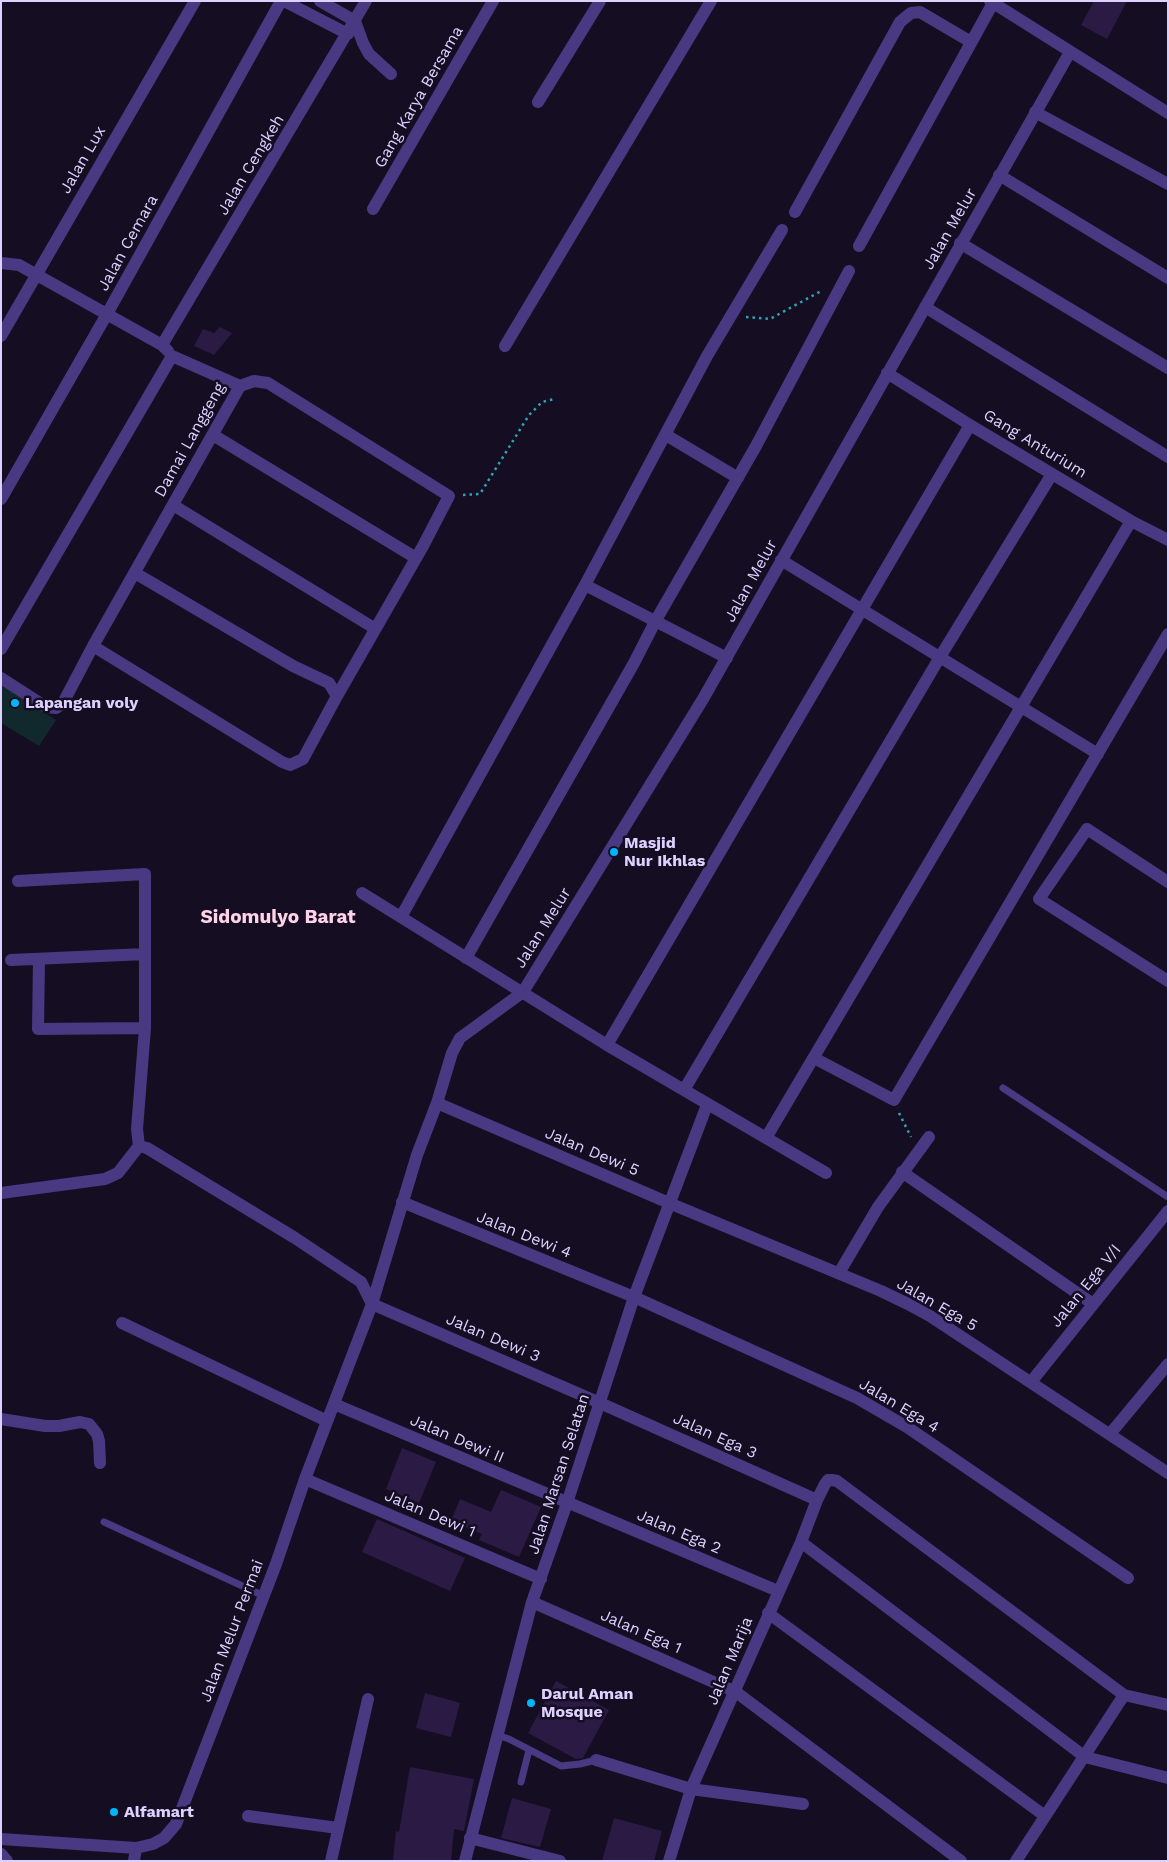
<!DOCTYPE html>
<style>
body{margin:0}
#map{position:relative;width:1169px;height:1862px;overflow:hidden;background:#150e23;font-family:"Work Sans",sans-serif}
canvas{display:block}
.frame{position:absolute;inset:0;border:2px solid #ded0ff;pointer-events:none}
</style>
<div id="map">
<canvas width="1169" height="1862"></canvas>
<div class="frame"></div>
</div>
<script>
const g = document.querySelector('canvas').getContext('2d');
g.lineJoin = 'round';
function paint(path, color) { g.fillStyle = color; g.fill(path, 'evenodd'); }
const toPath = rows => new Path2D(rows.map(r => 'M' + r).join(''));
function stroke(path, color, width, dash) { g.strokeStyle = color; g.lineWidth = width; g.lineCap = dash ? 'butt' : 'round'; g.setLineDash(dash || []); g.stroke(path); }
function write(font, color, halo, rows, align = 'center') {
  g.font = font + ' "Work Sans",sans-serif'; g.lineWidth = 5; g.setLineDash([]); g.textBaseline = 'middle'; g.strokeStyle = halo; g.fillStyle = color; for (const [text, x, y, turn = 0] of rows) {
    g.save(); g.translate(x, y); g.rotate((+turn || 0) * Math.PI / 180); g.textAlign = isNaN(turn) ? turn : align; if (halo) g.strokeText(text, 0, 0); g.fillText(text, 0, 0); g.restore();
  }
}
const green = toPath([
 [1,685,56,720,39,746,1,723]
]);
const building = toPath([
 [1094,1,1127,1,1107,39,1081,25],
 [220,327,232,333,214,355,194,346,203,329,214,333],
 [402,1448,436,1462,419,1503,386,1489],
 [501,1490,541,1507,519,1557,479,1540,482,1534,451,1521,460,1499,491,1512],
 [377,1519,465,1558,450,1591,362,1552],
 [556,1681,609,1710,583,1758,576,1759,528,1733],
 [425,1693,460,1703,451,1737,416,1728],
 [410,1767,474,1779,464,1831,454,1829,451,1861,393,1861,396,1831,399,1832],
 [512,1798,551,1809,540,1847,501,1838],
 [614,1818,662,1831,654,1861,602,1861]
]);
const path = toPath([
 [746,317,770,319,823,290],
 [463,495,480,494,529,415,542,402,554,399],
 [899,1113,911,1137]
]);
const lane = toPath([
 [1003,1088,1168,1197],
 [104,1522,264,1596],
 [497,1735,509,1739,561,1766,580,1764,596,1760],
 [521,1782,529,1750]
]);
const street = toPath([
 [284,1,348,34],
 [320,1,355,21],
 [990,1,1168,113],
 [355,21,363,43,369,54,391,74],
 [538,102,600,1],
 [1035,112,1168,184],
 [999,175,1168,278],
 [373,209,493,1],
 [795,212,900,22,911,13,920,12,971,42],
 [960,243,1168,368],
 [859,246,993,3],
 [1,263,19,265,162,345,168,351],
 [925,307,1168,457],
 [1,336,195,1],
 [162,345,366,1],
 [505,346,711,1],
 [887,373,970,425,1131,521,1168,540],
 [213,435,416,558],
 [666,435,738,478],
 [1,499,107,314,281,1],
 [173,505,374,628],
 [781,560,1098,754],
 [135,573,293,666,329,683,337,696,423,546,449,496,268,383,254,381,240,386],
 [585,585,707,356,782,230],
 [93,646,282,762,290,765,303,759,337,696],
 [1,649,172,356,240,386,93,646,63,703,56,708,46,707,1,678],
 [18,881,145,874,145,1028,137,1129,139,1146],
 [1168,882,1087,829,1039,899,1168,981],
 [362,893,607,1045,826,1173],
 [401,917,585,585,727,658],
 [466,958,634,663,656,620,756,446,849,271],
 [39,959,38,1029,145,1028],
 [11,960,145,954],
 [607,1045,970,425],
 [814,1058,894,1100,1168,634],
 [684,1090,940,657,1052,474],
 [437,1103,669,1203,881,1291,908,1304,930,1316,1168,1473],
 [766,1138,1131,521],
 [902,1172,1093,1304],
 [1,1193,105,1179,118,1173,139,1146,147,1148,295,1238,361,1282,372,1304],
 [402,1202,634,1297,857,1398,907,1427,1128,1578],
 [839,1273,878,1207,929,1137],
 [372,1304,600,1403,817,1500],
 [122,1323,327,1421],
 [1031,1382,1168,1211],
 [334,1404,778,1591],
 [1,1419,45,1426,59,1426,80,1422,89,1424,97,1434,99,1441,100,1463],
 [1110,1434,1168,1364],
 [305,1479,541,1579],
 [801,1542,1085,1757,1168,1778],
 [532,1602,736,1692,961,1861],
 [768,1613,1045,1816],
 [1124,1695,1168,1705],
 [596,1760,691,1789,803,1804],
 [248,1816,338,1828],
 [470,1838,560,1861],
 [1,1839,136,1848,153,1844,164,1838,176,1824,276,1564,305,1479,372,1304,417,1155,437,1103,452,1053,460,1038,523,992,703,699,1070,52],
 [1,1854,7,1861],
 [134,1861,136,1848],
 [331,1861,368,1699],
 [465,1861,532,1602,567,1503,634,1297,707,1105],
 [669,1861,691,1789,801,1542,817,1500,825,1484,828,1480,832,1480,837,1481,1124,1695,1016,1861]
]);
const markers = [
 [15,703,5,"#01b5fa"],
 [614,852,5,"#01b5fa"],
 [531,1703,5,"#01b5fa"],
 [114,1812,5,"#01b5fa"]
];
const streetNames = [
 ["Gang Karya Bersama",419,97,-60],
 ["Jalan Lux",83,160,-60],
 ["Jalan Cengkeh",251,165,-59],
 ["Jalan Melur",950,229,-60],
 ["Jalan Cemara",128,243,-61],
 ["Damai Langgeng",190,440,-61],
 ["Gang Anturium",1035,444,31],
 ["Jalan Melur",751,581,-61],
 ["Jalan Melur",543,928,-58],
 ["Jalan Dewi 5",592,1152,23],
 ["Jalan Dewi 4",524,1235,22],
 ["Jalan Ega V/I",1086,1286,-51],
 ["Jalan Ega 5",937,1305,30],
 ["Jalan Dewi 3",493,1338,23],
 ["Jalan Ega 4",899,1406,31],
 ["Jalan Ega 3",715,1436,24],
 ["Jalan Dewi II",457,1439,23],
 ["Jalan Marsan Selatan",559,1474,-72],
 ["Jalan Dewi 1",430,1514,23],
 ["Jalan Ega 2",679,1532,23],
 ["Jalan Melur Permai",232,1631,-69],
 ["Jalan Ega 1",641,1632,24],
 ["Jalan Marija",730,1661,-67]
];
const poiNames = [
 ["Lapangan voly",25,703],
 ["Masjid",624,843],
 ["Nur Ikhlas",624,861],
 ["Darul Aman",541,1694],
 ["Mosque",541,1712],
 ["Alfamart",124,1812]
];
const quarterNames = [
 ["Sidomulyo Barat",278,917]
];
paint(green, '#11292d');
paint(building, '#2a1a44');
stroke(path, '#2fa4b4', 2.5, [2.5, 4]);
stroke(lane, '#493982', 7);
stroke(street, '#493982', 12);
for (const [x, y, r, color] of markers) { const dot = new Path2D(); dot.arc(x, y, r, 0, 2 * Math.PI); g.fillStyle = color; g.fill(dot); stroke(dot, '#150e23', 2); }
write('16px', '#ded0ff', '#150e23', streetNames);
write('bold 16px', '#ded0ff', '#150e23', poiNames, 'left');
write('bold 19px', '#ffd2e7', '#150e23', quarterNames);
</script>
